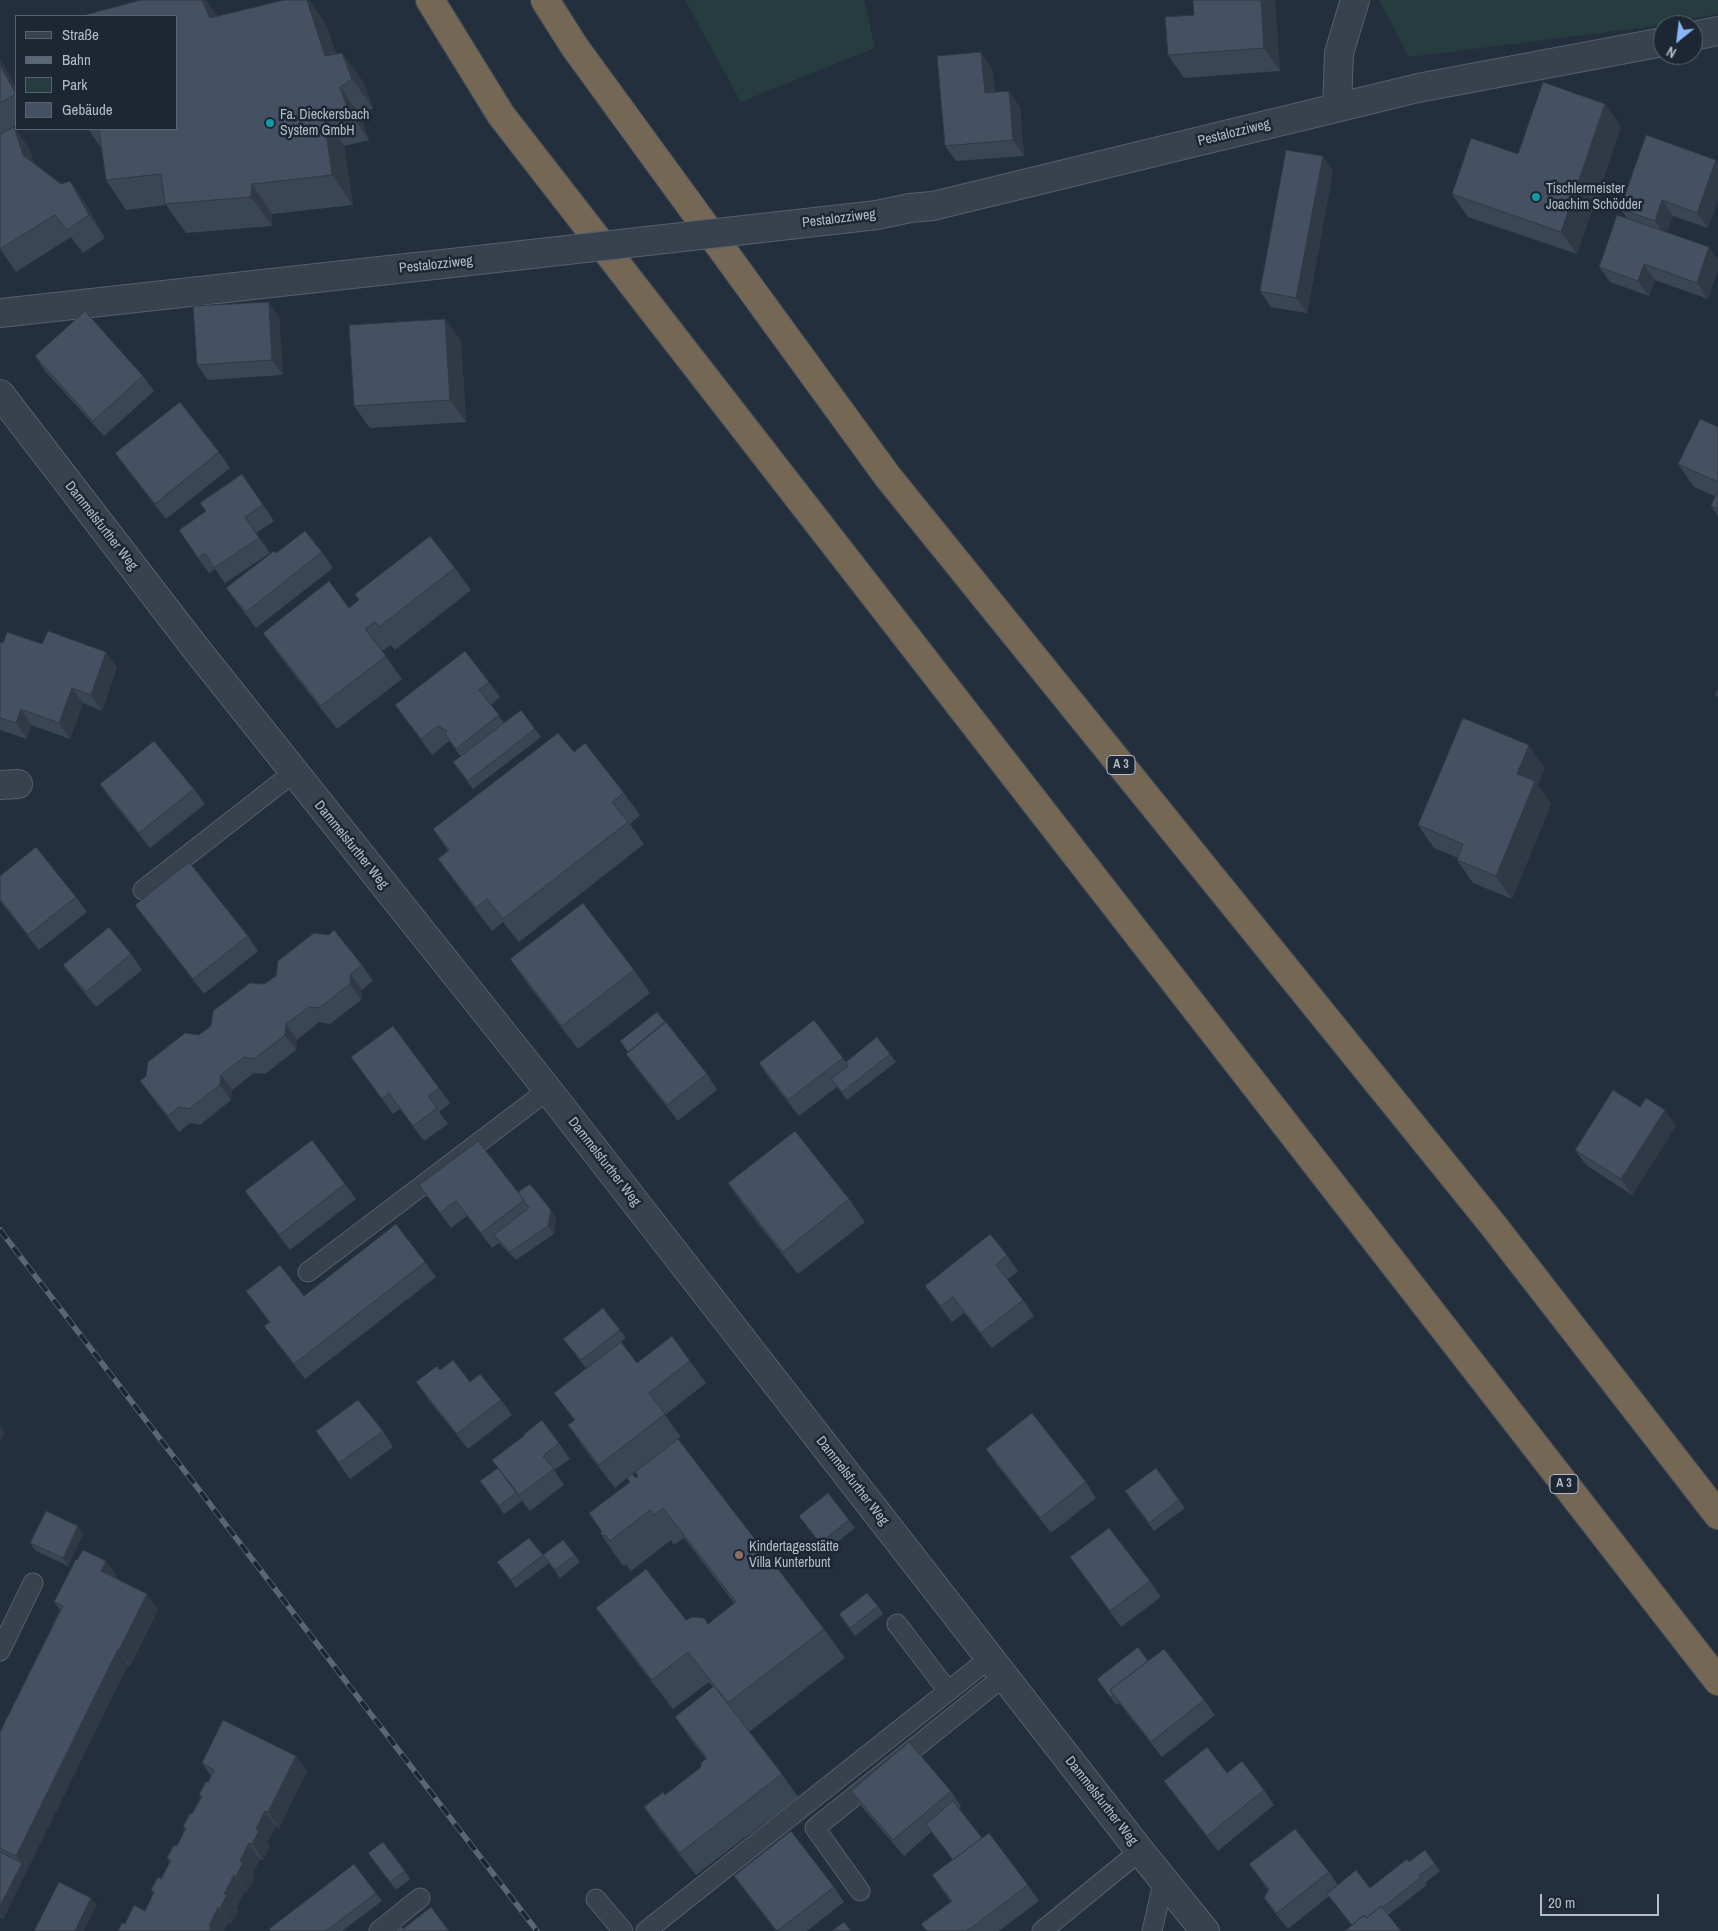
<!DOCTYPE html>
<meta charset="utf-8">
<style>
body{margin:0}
#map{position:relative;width:1718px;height:1931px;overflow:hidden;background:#242f3e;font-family:"Archivo Narrow",sans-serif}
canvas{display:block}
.legend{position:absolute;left:15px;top:15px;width:162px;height:115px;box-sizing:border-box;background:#1d2633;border:1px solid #59626f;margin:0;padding:6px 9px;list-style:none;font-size:15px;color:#b4bcc9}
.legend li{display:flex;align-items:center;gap:10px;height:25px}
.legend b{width:25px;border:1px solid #59626f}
.north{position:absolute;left:1653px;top:15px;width:50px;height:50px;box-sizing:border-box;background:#1d2633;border:1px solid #59626f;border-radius:50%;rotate:209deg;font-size:14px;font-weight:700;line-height:20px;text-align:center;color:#b4bcc9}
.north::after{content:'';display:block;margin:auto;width:18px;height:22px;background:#8ab4f8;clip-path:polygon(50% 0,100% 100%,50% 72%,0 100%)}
.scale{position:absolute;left:1540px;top:1894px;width:119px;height:22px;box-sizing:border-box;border:2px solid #b4bcc9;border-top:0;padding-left:6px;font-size:15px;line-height:18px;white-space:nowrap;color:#b4bcc9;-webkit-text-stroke:4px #1d2633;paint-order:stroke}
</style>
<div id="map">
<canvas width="1718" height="1931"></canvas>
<ul class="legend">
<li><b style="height:6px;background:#38414e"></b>Straße</li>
<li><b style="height:6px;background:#5a6575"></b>Bahn</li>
<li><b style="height:14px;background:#263c3f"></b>Park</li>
<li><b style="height:14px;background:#455162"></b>Gebäude</li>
</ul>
<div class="north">N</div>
<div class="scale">20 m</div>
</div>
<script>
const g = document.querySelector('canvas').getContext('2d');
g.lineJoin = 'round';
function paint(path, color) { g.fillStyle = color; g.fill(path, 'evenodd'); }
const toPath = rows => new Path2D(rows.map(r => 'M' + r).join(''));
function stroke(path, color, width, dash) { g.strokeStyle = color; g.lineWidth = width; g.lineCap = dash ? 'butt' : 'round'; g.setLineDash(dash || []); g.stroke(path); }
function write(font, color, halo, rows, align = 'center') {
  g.font = font + ' "Archivo Narrow",sans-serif'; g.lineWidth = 5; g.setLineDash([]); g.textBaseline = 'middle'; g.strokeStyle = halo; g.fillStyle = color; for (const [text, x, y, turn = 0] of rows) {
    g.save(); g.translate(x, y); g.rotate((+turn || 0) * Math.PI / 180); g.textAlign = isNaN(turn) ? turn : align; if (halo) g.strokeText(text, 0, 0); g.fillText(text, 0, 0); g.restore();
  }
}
const green = toPath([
 [685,0,864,0,875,48,741,102],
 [1379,0,1718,0,1718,14,1640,28,1409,57]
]);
const service = toPath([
 [143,890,293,773],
 [308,1272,548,1090],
 [897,1624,948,1691],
 [0,1651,33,1583],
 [860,1891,815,1828,1004,1676],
 [596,1899,623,1931],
 [379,1931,420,1898],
 [646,1931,990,1658],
 [1042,1931,1140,1851],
 [1152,1931,1164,1879]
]);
const minor = toPath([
 [1693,36,1718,31],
 [1337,107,1339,53,1355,0],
 [877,215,910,208,933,206,1418,88,1663,42],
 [0,313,461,262],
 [0,394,197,650,548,1090,1140,1851,1205,1931],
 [0,785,18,784]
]);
const motorway = toPath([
 [430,0,501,115,1718,1681],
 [545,0,574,46,888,477,1493,1225,1718,1515]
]);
const rail = toPath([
 [0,1230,537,1931]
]);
const minorBridge = toPath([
 [461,262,877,215]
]);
const wall = toPath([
 [1193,0,1275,0,1280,71,1184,78,1168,55,1194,15],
 [217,15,217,16,326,24,336,54,342,53,363,82,373,108,361,117,369,140,344,146,353,205,272,214,272,226,186,233,166,205,126,210,106,180,102,149,88,129,176,129],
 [0,59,16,88,16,125,1,134,14,127,30,150,34,164,61,184,70,181,86,204,105,238,83,253,71,237,16,272,0,249],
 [992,68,995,93,1020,107,1024,156,956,161,945,146],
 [1605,104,1621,127,1577,254,1468,217,1452,194],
 [1323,156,1333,171,1307,313,1271,307,1260,291],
 [1716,160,1718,163,1718,200,1708,228,1673,216,1667,232,1709,247,1718,260,1718,269,1708,299,1655,280,1649,296,1610,282,1599,267,1627,218,1620,209],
 [279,317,283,375,208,380,197,365],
 [445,319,461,341,466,422,370,428,354,406],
 [35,356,143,376,154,391,104,436,45,371],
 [1718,427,1718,516,1711,506,1715,496,1694,487,1678,464],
 [219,452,230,468,166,519,126,468,115,453],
 [242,474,274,521,256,533,270,553,225,583,215,569,209,573,198,558,206,511],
 [322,552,333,568,256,628,237,603,226,588,276,553],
 [455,568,471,590,395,650,391,645,382,651,402,679,337,729,279,655,263,633,349,608,359,600,355,594],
 [0,642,3,643,42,644,106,652,117,668,102,711,83,703,70,739,31,725,27,739,0,730],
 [489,682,500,697,491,705,504,723,535,729,541,737,473,789,453,762,461,757,450,742,449,741,432,755,395,705],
 [574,752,624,793,640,815,630,824,644,844,519,942,503,922,492,931,454,881,438,859,448,851,433,829],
 [1545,768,1538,785,1551,804,1512,899,1473,883,1457,860,1458,858,1434,848,1418,825],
 [100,784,194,789,205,804,150,848,111,800],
 [0,876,76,897,87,912,39,950,0,901],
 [135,905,248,936,258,951,204,994,146,920],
 [131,954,142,970,96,1007,74,980,63,965],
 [510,959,634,970,650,993,578,1049,526,982],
 [362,965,373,981,362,990,361,1000,330,1024,319,1022,297,1040,296,1050,265,1074,254,1073,232,1090,231,1100,200,1125,190,1123,179,1132,151,1096,140,1081,264,984],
 [814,1020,846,1062,890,1054,896,1062,847,1100,837,1087,799,1116,769,1078,759,1063],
 [626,1054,707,1074,717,1090,678,1121,637,1069],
 [351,1057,439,1088,450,1103,439,1112,448,1124,424,1141,400,1109,393,1114],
 [1676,1126,1632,1195,1586,1165,1575,1150],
 [728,1183,849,1199,865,1222,798,1274,744,1206],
 [345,1184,356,1199,290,1250,245,1191],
 [419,1185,518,1192,556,1218,554,1234,516,1260,499,1243,492,1248,467,1216,451,1228],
 [1007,1255,1018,1271,1007,1280,1023,1300,1034,1316,992,1348,964,1313,952,1322,936,1301,925,1286],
 [425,1262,436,1277,305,1379,264,1326,269,1322,246,1291,304,1296],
 [603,1308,626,1338,586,1368,563,1339],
 [690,1361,706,1383,665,1415,681,1437,635,1472,824,1629,845,1658,749,1732,782,1774,798,1797,696,1875,660,1830,644,1807,665,1795,700,1768,706,1759,691,1740,675,1717,713,1687,709,1682,673,1709,617,1637,596,1608,708,1624,734,1603,684,1538,674,1545,671,1540,631,1571,626,1564,624,1566,621,1563,600,1533,602,1532,589,1513,630,1482,627,1478,615,1488,584,1448,568,1425,574,1420,554,1393,637,1363],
 [635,1472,638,1476,636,1478,633,1474],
 [440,1370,470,1382,501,1400,512,1415,468,1449,427,1398,416,1382],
 [316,1431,383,1431,393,1447,350,1479],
 [559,1443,570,1459,554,1470,564,1485,530,1511,516,1493,522,1501,504,1514,480,1481],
 [986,1449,1086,1482,1096,1498,1051,1533,997,1465],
 [1156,1468,1185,1508,1154,1531,1130,1499],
 [799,1516,849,1520,855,1528,826,1551],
 [83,1534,68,1566,36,1551,30,1543],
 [543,1555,575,1555,580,1562,560,1578],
 [543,1555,549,1563,516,1588,497,1562],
 [1070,1557,1150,1581,1161,1597,1121,1627],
 [106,1561,117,1576,116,1578,147,1594,158,1610,130,1666,128,1665,3,1919,0,1917,0,1732,60,1610,54,1602],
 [878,1606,883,1614,855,1636,839,1614],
 [1148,1661,1204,1700,1215,1715,1162,1757,1119,1703,1116,1705,1097,1679],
 [296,1756,307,1771,279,1828,276,1826,267,1843,270,1846,263,1860,260,1859,252,1875,254,1879,247,1892,245,1890,236,1908,238,1911,231,1924,229,1922,125,1924,145,1911,154,1894,151,1890,161,1879,170,1862,167,1858,177,1846,185,1830,183,1827,192,1814,201,1798,199,1795,208,1783,211,1776,202,1763],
 [1227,1773,1264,1790,1274,1805,1218,1851,1175,1796,1164,1781],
 [851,1791,951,1791,961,1806,959,1809,982,1838,1028,1885,1039,1901,999,1931,926,1931,951,1902,932,1875,953,1860,931,1832,904,1856,862,1807],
 [1425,1850,1440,1871,1425,1883,1427,1885,1388,1915,1352,1925,1329,1896,1288,1929,1275,1913,1264,1898,1268,1890,1249,1864,1329,1872,1338,1885,1370,1888,1409,1862],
 [374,1861,405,1871,410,1879,396,1890],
 [734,1876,834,1887,844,1902,807,1931,776,1931,745,1891],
 [376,1893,382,1901,342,1931,271,1931]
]);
const shadedWall = toPath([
 [202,0,206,0,217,15,230,48,210,18],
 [307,0,309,0,326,24,345,83,325,56],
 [1261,0,1275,0,1280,71,1264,48],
 [981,52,992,68,996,109,985,93],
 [342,53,363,82,373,108,352,79],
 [0,59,16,88,16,94,0,65],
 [340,87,361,117,369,140,348,110],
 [1009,91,1020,107,1024,156,1013,140],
 [1605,104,1621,127,1577,254,1561,232],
 [324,117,344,146,353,205,332,175],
 [14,127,30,150,39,178,23,155],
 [1323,156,1333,171,1307,313,1296,298],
 [1716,160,1718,163,1718,200,1708,228,1697,213],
 [70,181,86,204,105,238,89,215],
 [252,184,272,214,272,226,251,197],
 [1662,200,1673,216,1666,237,1655,221],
 [1709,247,1718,260,1718,269,1708,299,1697,283],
 [1644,264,1655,280,1649,296,1638,281],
 [269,302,279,317,283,375,272,360],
 [445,319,461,341,466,422,450,400],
 [106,652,117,668,102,711,91,695],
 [72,688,83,703,70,739,59,723],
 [21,709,31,725,27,739,16,723],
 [1529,745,1545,768,1538,785,1551,804,1512,899,1496,876,1517,774],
 [351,974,362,990,361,1000,350,984],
 [286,1024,297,1040,296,1050,285,1035],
 [221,1075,232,1090,231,1100,220,1085],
 [1665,1110,1676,1126,1632,1195,1621,1179],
 [551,1210,556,1218,554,1234,548,1226],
 [0,1425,5,1433,0,1442],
 [78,1526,83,1534,68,1566,63,1558],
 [106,1561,117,1576,111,1586,101,1571],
 [147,1594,158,1610,130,1666,119,1650],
 [118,1649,128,1665,3,1919,0,1914,0,1906,22,1863,16,1856],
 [296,1756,307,1771,279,1828,268,1812],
 [265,1811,276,1826,267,1843,270,1846,263,1860,252,1844,256,1829],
 [249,1843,260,1859,252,1875,254,1879,247,1892,236,1876,240,1861],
 [234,1875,245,1890,236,1908,238,1911,231,1924,220,1908,224,1894],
 [91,1898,97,1905,84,1931,75,1931],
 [218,1907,229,1922,224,1931,209,1931,209,1926]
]);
const building = toPath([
 [141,0,202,0,210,18,284,0,307,0,325,56,342,53,352,79,340,87,348,110,324,117,332,175,252,184,251,197,165,204,161,174,106,180,99,129,176,129,176,16,81,16,141,0],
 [1193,0,1261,0,1264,48,1168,55,1165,17,1194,15,1193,0],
 [981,52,985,93,1009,91,1013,140,945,146,937,56,981,52],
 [0,65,16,94,0,103,0,65],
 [1543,82,1605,104,1561,232,1452,194,1471,138,1518,154,1543,82],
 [14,127,23,155,61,184,70,181,89,215,67,230,55,215,0,249,0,134,14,127],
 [1646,135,1716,160,1697,213,1662,200,1655,221,1620,209,1646,135],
 [1286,150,1323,156,1296,298,1260,291,1286,150],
 [1617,215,1709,247,1697,283,1644,264,1638,281,1599,267,1617,215],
 [269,302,272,360,197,365,193,306,269,302],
 [85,311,143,376,93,421,35,356,85,311],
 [445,319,450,400,354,406,349,325,445,319],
 [180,402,219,452,155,504,115,453,180,402],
 [1700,419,1718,427,1718,482,1678,464,1700,419],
 [242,474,263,505,245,517,259,538,214,568,205,553,198,558,179,530,206,511,200,503,242,474],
 [1718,490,1718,509,1711,506,1718,490],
 [305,531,322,552,246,612,226,588,274,551,276,553,305,531],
 [430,536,455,568,379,627,375,622,365,629,386,656,321,706,263,633,329,581,349,608,359,600,355,594,430,536],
 [48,631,106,652,91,695,72,688,59,723,21,709,16,723,0,718,0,642,3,643,7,632,42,644,48,631],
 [465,651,489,682,479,690,499,715,456,749,445,734,447,731,438,726,421,739,395,705,465,651],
 [1718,689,1718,697,1715,695,1718,689],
 [521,710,535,729,468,781,453,762,521,710],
 [1463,718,1529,745,1517,774,1535,781,1496,876,1457,860,1463,844,1418,825,1463,718],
 [558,733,574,752,585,743,624,793,612,802,628,822,503,919,487,899,476,908,438,859,449,850,433,829,558,733],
 [154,741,194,789,139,833,100,784,154,741],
 [36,847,76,897,28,935,0,899,0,876,36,847],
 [189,862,248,936,193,979,135,905,189,862],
 [583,903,634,970,562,1026,510,959,583,903],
 [109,927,131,954,86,992,63,965,109,927],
 [334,930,362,965,351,974,350,984,319,1008,309,1007,286,1024,285,1035,254,1059,244,1057,221,1075,220,1085,189,1109,179,1107,168,1116,140,1081,146,1076,148,1062,185,1033,199,1035,211,1026,213,1011,250,983,264,984,276,976,278,961,314,933,329,935,334,930],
 [657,1012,665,1022,628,1052,620,1041,657,1012],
 [814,1020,843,1058,788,1100,759,1063,814,1020],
 [666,1022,707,1074,667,1105,626,1054,666,1022],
 [393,1026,439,1088,428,1096,437,1108,413,1126,389,1093,382,1099,351,1057,393,1026],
 [877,1037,890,1054,842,1092,831,1079,848,1066,846,1062,877,1037],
 [1613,1090,1640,1107,1646,1098,1665,1110,1621,1179,1575,1150,1613,1090],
 [795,1131,849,1199,783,1252,728,1183,795,1131],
 [312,1140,345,1184,279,1235,245,1191,312,1140],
 [478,1141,524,1200,481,1233,456,1201,440,1213,419,1185,478,1141],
 [530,1184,551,1210,548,1226,510,1252,494,1235,529,1208,518,1192,530,1184],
 [396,1224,425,1262,294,1364,264,1326,270,1322,246,1291,280,1265,304,1296,396,1224],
 [990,1234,1007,1255,996,1265,1023,1300,981,1333,953,1297,941,1306,925,1286,990,1234],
 [603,1308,620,1330,581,1360,563,1339,603,1308],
 [672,1336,690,1361,649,1393,665,1414,599,1465,568,1425,575,1420,554,1393,621,1342,637,1363,672,1336],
 [453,1360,470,1382,480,1374,501,1400,457,1434,416,1382,437,1366,440,1370,453,1360],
 [358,1400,383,1431,339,1463,316,1431,358,1400],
 [1032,1413,1086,1482,1040,1518,986,1449,1032,1413],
 [542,1420,559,1443,543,1456,554,1469,519,1495,492,1460,525,1435,524,1434,542,1420],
 [678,1439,824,1629,728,1703,688,1652,652,1680,596,1608,646,1569,686,1620,692,1617,704,1618,708,1624,736,1602,663,1508,654,1515,650,1510,610,1541,605,1535,603,1536,600,1533,602,1532,589,1513,630,1482,627,1478,632,1474,636,1478,638,1476,635,1472,678,1439],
 [498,1468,516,1493,499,1506,480,1481,498,1468],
 [1156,1468,1179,1500,1149,1523,1125,1491,1156,1468],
 [828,1493,849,1520,820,1543,799,1516,828,1493],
 [46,1511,78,1526,63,1558,30,1543,46,1511],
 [1109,1528,1150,1581,1110,1611,1070,1557,1109,1528],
 [529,1538,543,1555,511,1580,497,1562,529,1538],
 [563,1540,575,1555,555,1570,543,1555,563,1540],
 [83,1550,106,1561,101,1571,147,1594,119,1650,118,1649,16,1856,0,1848,0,1732,63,1606,54,1602,76,1559,77,1560,83,1550],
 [867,1593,878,1606,850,1628,839,1614,867,1593],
 [1138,1647,1148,1661,1110,1690,1114,1695,1110,1697,1097,1679,1138,1647],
 [1164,1649,1204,1700,1151,1742,1110,1690,1164,1649],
 [714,1686,782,1774,680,1853,644,1807,663,1792,665,1795,700,1768,702,1762,707,1758,675,1717,714,1686],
 [223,1720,296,1756,268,1812,265,1811,256,1829,259,1831,252,1844,249,1843,240,1861,243,1863,236,1876,234,1875,224,1894,227,1895,220,1908,218,1907,209,1926,211,1927,209,1931,118,1931,122,1923,125,1924,134,1905,145,1911,154,1892,151,1890,158,1877,161,1879,171,1860,167,1858,174,1845,177,1846,186,1828,183,1827,190,1813,192,1814,202,1796,199,1795,206,1781,208,1783,214,1770,202,1763,223,1720],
 [909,1742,951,1791,893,1840,851,1791,909,1742],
 [1207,1747,1227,1773,1242,1761,1264,1790,1207,1836,1164,1781,1207,1747],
 [953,1801,982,1838,953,1860,926,1824,953,1801],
 [1295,1829,1329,1872,1277,1913,1264,1898,1269,1889,1249,1864,1295,1829],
 [791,1831,834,1887,777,1931,734,1876,791,1831],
 [989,1833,1028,1885,967,1931,927,1931,921,1924,952,1901,932,1875,989,1833],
 [383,1842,405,1871,390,1882,368,1853,383,1842],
 [1425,1850,1435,1864,1419,1875,1421,1877,1382,1908,1381,1906,1366,1918,1364,1915,1352,1925,1327,1894,1356,1870,1370,1888,1407,1859,1409,1862,1425,1850],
 [0,1852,22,1863,0,1906,0,1852],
 [354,1864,376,1893,326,1931,271,1931,269,1929,354,1864],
 [59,1882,91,1898,75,1931,34,1931,59,1882],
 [1381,1906,1401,1931,1345,1931,1364,1915,1366,1918,1381,1906],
 [431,1907,449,1931,395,1931,401,1926,403,1929,431,1907],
 [844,1922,851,1931,832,1931,844,1922]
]);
const markers = [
 [270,123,5,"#0f9aa8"],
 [1536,197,5,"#0f9aa8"],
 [739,1555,5,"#8d6e63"]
];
const shields = [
 [1121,765,28],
 [1564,1484,28]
];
const shieldNames = [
 ["A 3",1121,765],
 ["A 3",1564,1484]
];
const poiNames = [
 ["Fa. Dieckersbach",280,115],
 ["System GmbH",280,131],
 ["Tischlermeister",1546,189],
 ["Joachim Schödder",1546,205],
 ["Kindertagesstätte",749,1547],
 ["Villa Kunterbunt",749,1563]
];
const streetNames = [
 ["Pestalozziweg",1234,133,-14],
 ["Pestalozziweg",839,219,-7],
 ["Pestalozziweg",436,265,-6],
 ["Dammelsfurther Weg",101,526,52],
 ["Dammelsfurther Weg",351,845,51],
 ["Dammelsfurther Weg",604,1162,52],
 ["Dammelsfurther Weg",852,1481,52],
 ["Dammelsfurther Weg",1101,1801,52]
];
paint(green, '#263c3f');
stroke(service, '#565f6c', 21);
stroke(minor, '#565f6c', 30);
stroke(motorway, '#434c59', 30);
stroke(service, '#38414e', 19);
stroke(minor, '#38414e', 28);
stroke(motorway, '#746855', 28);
stroke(rail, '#5a6575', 5.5);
stroke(rail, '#1d2633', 4, [11]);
stroke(minorBridge, '#565f6c', 30, []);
stroke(minorBridge, '#38414e', 28);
paint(wall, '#3b4654');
paint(shadedWall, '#303945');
paint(building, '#455162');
stroke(building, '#303945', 1);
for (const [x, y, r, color] of markers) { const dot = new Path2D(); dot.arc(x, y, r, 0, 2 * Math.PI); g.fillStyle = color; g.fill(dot); stroke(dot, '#1d2633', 2); }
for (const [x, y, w] of shields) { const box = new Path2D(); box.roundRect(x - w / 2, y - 9.5, w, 19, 4); g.fillStyle = '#1d2633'; g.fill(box); stroke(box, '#b4bcc9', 1); }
write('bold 12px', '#b4bcc9', null, shieldNames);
write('14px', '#b4bcc9', '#1d2633', poiNames, 'left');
write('14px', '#b4bcc9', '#1d2633', streetNames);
</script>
